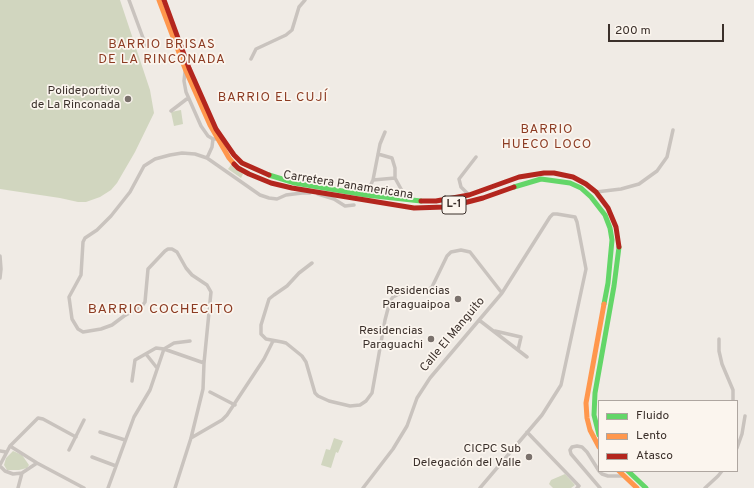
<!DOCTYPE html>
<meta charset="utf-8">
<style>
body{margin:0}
#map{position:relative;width:754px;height:488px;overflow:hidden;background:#f0ebe5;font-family:Overpass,sans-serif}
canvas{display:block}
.legend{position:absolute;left:598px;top:400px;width:140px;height:72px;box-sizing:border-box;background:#fbf5ee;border:1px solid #aea6a0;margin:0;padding:5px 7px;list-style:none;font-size:12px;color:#3b302b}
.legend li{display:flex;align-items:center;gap:8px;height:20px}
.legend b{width:20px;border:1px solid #aea6a0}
.scale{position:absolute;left:608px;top:24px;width:116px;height:18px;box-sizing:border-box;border:2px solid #3b302b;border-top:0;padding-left:5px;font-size:12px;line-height:14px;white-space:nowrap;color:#3b302b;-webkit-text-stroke:3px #fbf5ee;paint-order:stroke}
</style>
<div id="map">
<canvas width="754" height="488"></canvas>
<ul class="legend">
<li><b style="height:5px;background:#63d668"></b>Fluido</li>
<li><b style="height:5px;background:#ff974d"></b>Lento</li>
<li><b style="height:5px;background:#b3261e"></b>Atasco</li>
</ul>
<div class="scale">200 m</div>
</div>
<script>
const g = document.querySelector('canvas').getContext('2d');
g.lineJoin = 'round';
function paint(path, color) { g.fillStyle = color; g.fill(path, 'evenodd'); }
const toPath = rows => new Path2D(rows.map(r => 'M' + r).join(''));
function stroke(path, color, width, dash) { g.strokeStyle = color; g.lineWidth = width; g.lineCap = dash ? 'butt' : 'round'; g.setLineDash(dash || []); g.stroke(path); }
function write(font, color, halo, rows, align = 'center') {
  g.font = font + ' Overpass,sans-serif'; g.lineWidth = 3.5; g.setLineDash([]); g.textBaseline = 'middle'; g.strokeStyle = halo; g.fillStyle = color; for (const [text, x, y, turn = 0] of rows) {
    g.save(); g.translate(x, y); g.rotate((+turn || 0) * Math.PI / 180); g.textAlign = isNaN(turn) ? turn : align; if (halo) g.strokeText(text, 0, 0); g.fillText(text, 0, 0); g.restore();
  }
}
const green = toPath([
 [0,0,120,0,150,90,154,113,135,152,117,183,111,190,100,197,86,202,78,202,60,198,0,189],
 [181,110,183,124,174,126,171,112],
 [231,165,243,174,241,178,228,169],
 [334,438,343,441,338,453,336,452,331,468,321,465,326,449,330,450],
 [13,451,22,455,29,465,27,468,19,470,7,470,4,465,6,458],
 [565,474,575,485,571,488,553,488,549,484,551,480]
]);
const street = toPath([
 [129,0,146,46],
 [251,59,256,49,286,35,292,30,299,7,305,0],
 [185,72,184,81,186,92,201,126,208,136,213,139,217,139],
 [171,111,188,98],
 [378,154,392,158,395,168,395,178],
 [207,158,212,147,213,139],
 [373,180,395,178,407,200],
 [596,192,621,189,639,184,657,171,667,157,673,130],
 [318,194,334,199,345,206,354,205],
 [366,195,373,180,380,144,385,132],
 [469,195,461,187,459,179,476,157],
 [0,256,1,269,0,278],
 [312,263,299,273,287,286,274,295,269,299,261,325,261,334,266,339,282,342,286,343,302,356,306,362,315,393,318,396,329,401,350,406,360,405,366,401,372,393,385,320,390,301,393,297,401,293,423,293,428,290,432,287,447,256,451,252,461,250,470,252,502,293],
 [479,320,527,357],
 [495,331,521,337,518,350],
 [719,339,719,351,722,364,733,390,733,401],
 [146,354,157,368],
 [132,381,135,360,156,348,164,349,204,363],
 [210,392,235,405],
 [100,432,125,440],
 [527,432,579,486,577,488],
 [191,438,222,420,227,415,264,359,273,341],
 [10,446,37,463,84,488],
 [737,448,742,434,745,416],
 [69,450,84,420],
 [0,451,6,452],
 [92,457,116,466],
 [0,465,10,446,38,418,43,419,76,437],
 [0,466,5,471,13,474,22,473],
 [599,471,587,452,582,447,577,446,572,447,570,450,571,454,600,488],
 [599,471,602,474,608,476,624,476],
 [18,488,22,473,37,463],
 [108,488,134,417,150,390,164,349,174,343,190,341],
 [175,488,191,438,203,389,204,363,211,292,207,285,192,275,186,268,177,252,172,249,168,249,165,251,148,269,145,302,142,306,124,316,112,325,101,329,83,332,78,329,72,319,69,297,81,275,83,242,85,238,97,230,111,216,130,192,144,166,155,159,170,155,182,153,195,154,207,158,260,195,269,198,277,199,286,195,302,193,310,193],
 [363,488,393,449,407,426,417,398,430,378,502,293,550,217,553,214,557,214,575,217,577,222,586,269,561,385,542,415,480,488],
 [705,488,718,476,722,471]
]);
const fast = toPath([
 [269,175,295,183,366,195,421,201],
 [514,187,541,179,570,183,581,188,591,197,605,215,610,228,612,240,608,283,604,304],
 [599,435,594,415,595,393,614,286,619,247],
 [628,471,646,488]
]);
const slow = toPath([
 [159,0,186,71,210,125,229,158,234,164],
 [599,447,590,430,587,418,586,403,604,304],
 [619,471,637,488]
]);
const jam = toPath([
 [164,0,189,68,216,129,234,155,242,163,269,175],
 [234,164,238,168,249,174,271,183,292,188,414,208,445,207,456,205,483,198,514,187],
 [421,201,436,201,469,195,519,177,544,173,554,173,573,177,586,184,596,192,608,208,616,227,619,247]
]);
const markers = [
 [128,99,4,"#7a716c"],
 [458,299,4,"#7a716c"],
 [431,339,4,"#7a716c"],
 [529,457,4,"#7a716c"]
];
const shields = [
 [454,205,24]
];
const shieldNames = [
 ["L-1",454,205]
];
const poiNames = [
 ["Polideportivo",120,92],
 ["de La Rinconada",120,106],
 ["Residencias",450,292],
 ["Paraguaipoa",450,306],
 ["Residencias",423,332],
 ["Paraguachi",423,346],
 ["CICPC Sub",521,450],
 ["Delegación del Valle",521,464]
];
const streetNames = [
 ["Carretera Panamericana",348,186,9],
 ["Calle El Manguito",453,335,-50]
];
const neighbourhoodNames = [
 ["BARRIO BRISAS",162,45],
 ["DE LA RINCONADA",162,60],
 ["BARRIO EL CUJÍ",273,98],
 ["BARRIO",547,130],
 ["HUECO LOCO",547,145]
];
const quarterNames = [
 ["BARRIO COCHECITO",161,310]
];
paint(green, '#d1d6bf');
stroke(street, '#c9c3be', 3.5);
stroke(fast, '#63d668', 5);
stroke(slow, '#ff974d', 5);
stroke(jam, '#b3261e', 5);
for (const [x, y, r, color] of markers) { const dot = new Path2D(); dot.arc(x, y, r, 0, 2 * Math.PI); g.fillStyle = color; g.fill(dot); stroke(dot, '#fbf5ee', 1.5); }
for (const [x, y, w] of shields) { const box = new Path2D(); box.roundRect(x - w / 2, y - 9, w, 18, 3); g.fillStyle = '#fbf5ee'; g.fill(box); stroke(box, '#3b302b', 1); }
write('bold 11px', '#3b302b', null, shieldNames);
write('12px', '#3b302b', '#fbf5ee', poiNames, 'right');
write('12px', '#3b302b', '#fbf5ee', streetNames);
g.letterSpacing = '1px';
write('13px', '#8c3b22', '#fbf5ee', neighbourhoodNames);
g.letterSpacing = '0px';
g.letterSpacing = '1px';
write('14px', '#8c3b22', '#fbf5ee', quarterNames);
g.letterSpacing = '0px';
</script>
